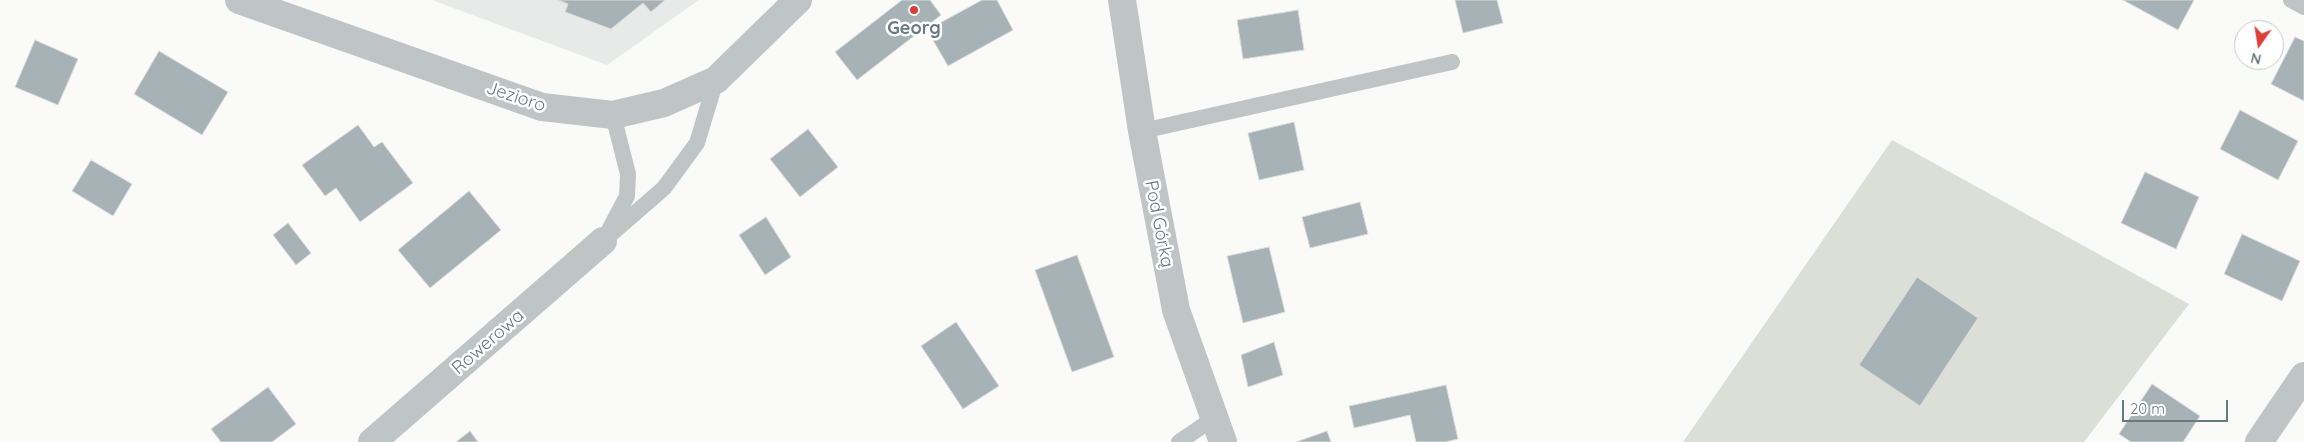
<!DOCTYPE html>
<meta charset="utf-8">
<style>
body{margin:0}
#map{position:relative;width:2304px;height:442px;overflow:hidden;background:#fafaf8;font-family:Quicksand,sans-serif}
canvas{display:block}
.north{position:absolute;left:2234px;top:20px;width:50px;height:50px;box-sizing:border-box;background:#fff;border:1px solid #c2cacd;border-radius:50%;rotate:193deg;font-size:14px;font-weight:700;line-height:20px;text-align:center;color:#667a81}
.north::after{content:'';display:block;margin:auto;width:18px;height:22px;background:#db3f37;clip-path:polygon(50% 0,100% 100%,50% 72%,0 100%)}
.scale{position:absolute;left:2122px;top:400px;width:106px;height:22px;box-sizing:border-box;border:2px solid #667a81;border-top:0;padding-left:6px;font-size:15px;line-height:18px;white-space:nowrap;color:#667a81;-webkit-text-stroke:4px #fff;paint-order:stroke}
</style>
<div id="map">
<canvas width="2304" height="442"></canvas>
<div class="north">N</div>
<div class="scale">20 m</div>
</div>
<script>
const g = document.querySelector('canvas').getContext('2d');
g.lineJoin = 'round';
function paint(path, color) { g.fillStyle = color; g.fill(path, 'evenodd'); }
const toPath = rows => new Path2D(rows.map(r => 'M' + r).join(''));
function stroke(path, color, width, dash) { g.strokeStyle = color; g.lineWidth = width; g.lineCap = dash ? 'butt' : 'round'; g.setLineDash(dash || []); g.stroke(path); }
function write(font, color, halo, rows, align = 'center') {
  g.font = font + ' Quicksand,sans-serif'; g.lineWidth = 5; g.setLineDash([]); g.textBaseline = 'middle'; g.strokeStyle = halo; g.fillStyle = color; for (const [text, x, y, turn = 0] of rows) {
    g.save(); g.translate(x, y); g.rotate((+turn || 0) * Math.PI / 180); g.textAlign = isNaN(turn) ? turn : align; if (halo) g.strokeText(text, 0, 0); g.fillText(text, 0, 0); g.restore();
  }
}
const built = toPath([
 [432,0,699,0,607,65]
]);
const green = toPath([
 [1892,140,2189,304,2084,442,1683,442]
]);
const building = toPath([
 [558,0,665,0,651,12,643,3,611,29,565,12,568,4,558,0],
 [902,0,930,0,941,15,857,80,835,52,902,0],
 [982,0,997,0,1013,30,948,66,927,30,982,0],
 [1455,0,1497,0,1503,23,1463,33,1455,0],
 [2123,0,2194,0,2178,30,2123,0],
 [1298,10,1304,50,1243,59,1237,20,1298,10],
 [2295,37,2304,41,2304,101,2271,84,2295,37],
 [35,40,78,59,58,105,15,87,35,40],
 [159,51,228,92,202,135,134,94,159,51],
 [2240,110,2298,141,2278,180,2220,149,2240,110],
 [1294,122,1304,170,1259,180,1248,133,1294,122],
 [358,125,374,147,382,142,413,183,360,222,336,188,325,196,302,165,358,125],
 [808,129,838,167,800,197,770,159,808,129],
 [91,160,132,184,113,216,72,191,91,160],
 [2145,172,2199,197,2176,249,2121,223,2145,172],
 [469,191,501,230,430,288,398,250,469,191],
 [1360,202,1368,234,1310,248,1302,217,1360,202],
 [766,217,791,257,765,275,739,235,766,217],
 [288,223,311,253,296,265,273,235,288,223],
 [2242,234,2300,261,2282,301,2224,274,2242,234],
 [1269,247,1285,312,1243,323,1227,256,1269,247],
 [1077,255,1114,357,1072,372,1035,270,1077,255],
 [1917,277,1978,318,1920,406,1859,365,1917,277],
 [956,322,999,386,963,409,921,346,956,322],
 [1274,342,1283,375,1248,387,1241,355,1274,342],
 [2152,384,2200,416,2183,442,2131,442,2119,434,2152,384],
 [1446,385,1458,439,1445,442,1416,442,1410,415,1354,428,1349,406,1446,385],
 [268,387,296,424,272,442,221,442,211,429,268,387],
 [470,431,478,442,456,442,470,431],
 [1327,431,1331,442,1296,442,1327,431]
]);
const service = toPath([
 [2291,0,2304,7],
 [1142,131,1452,62],
 [607,234,627,196,628,174,613,115],
 [603,241,664,188,697,143,716,80],
 [1179,442,1214,418]
]);
const minor = toPath([
 [372,442,603,241],
 [2259,442,2304,376]
]);
const tertiary = toPath([
 [239,0,542,107,613,115,664,103,716,80,798,0],
 [1122,0,1142,131,1176,310,1223,442]
]);
const markers = [
 [914,10,5,"#db3f37"]
];
const poiNames = [
 ["Georg",914,29]
];
const streetNames = [
 ["Jezioro",516,97,18],
 ["Pod Górką",1159,224,79],
 ["Rowerowa",488,342,-41]
];
paint(built, '#e8eae9');
paint(green, '#dbdfd7');
paint(building, '#a6b2b5');
stroke(building, '#dcdcda', 1);
stroke(service, '#bfc5c7', 16);
stroke(minor, '#bfc5c7', 28);
stroke(tertiary, '#bfc5c7', 28);
for (const [x, y, r, color] of markers) { const dot = new Path2D(); dot.arc(x, y, r, 0, 2 * Math.PI); g.fillStyle = color; g.fill(dot); stroke(dot, '#fff', 2); }
write('bold 18px', '#667a81', '#fff', poiNames);
write('18px', '#667a81', '#fff', streetNames);
</script>
